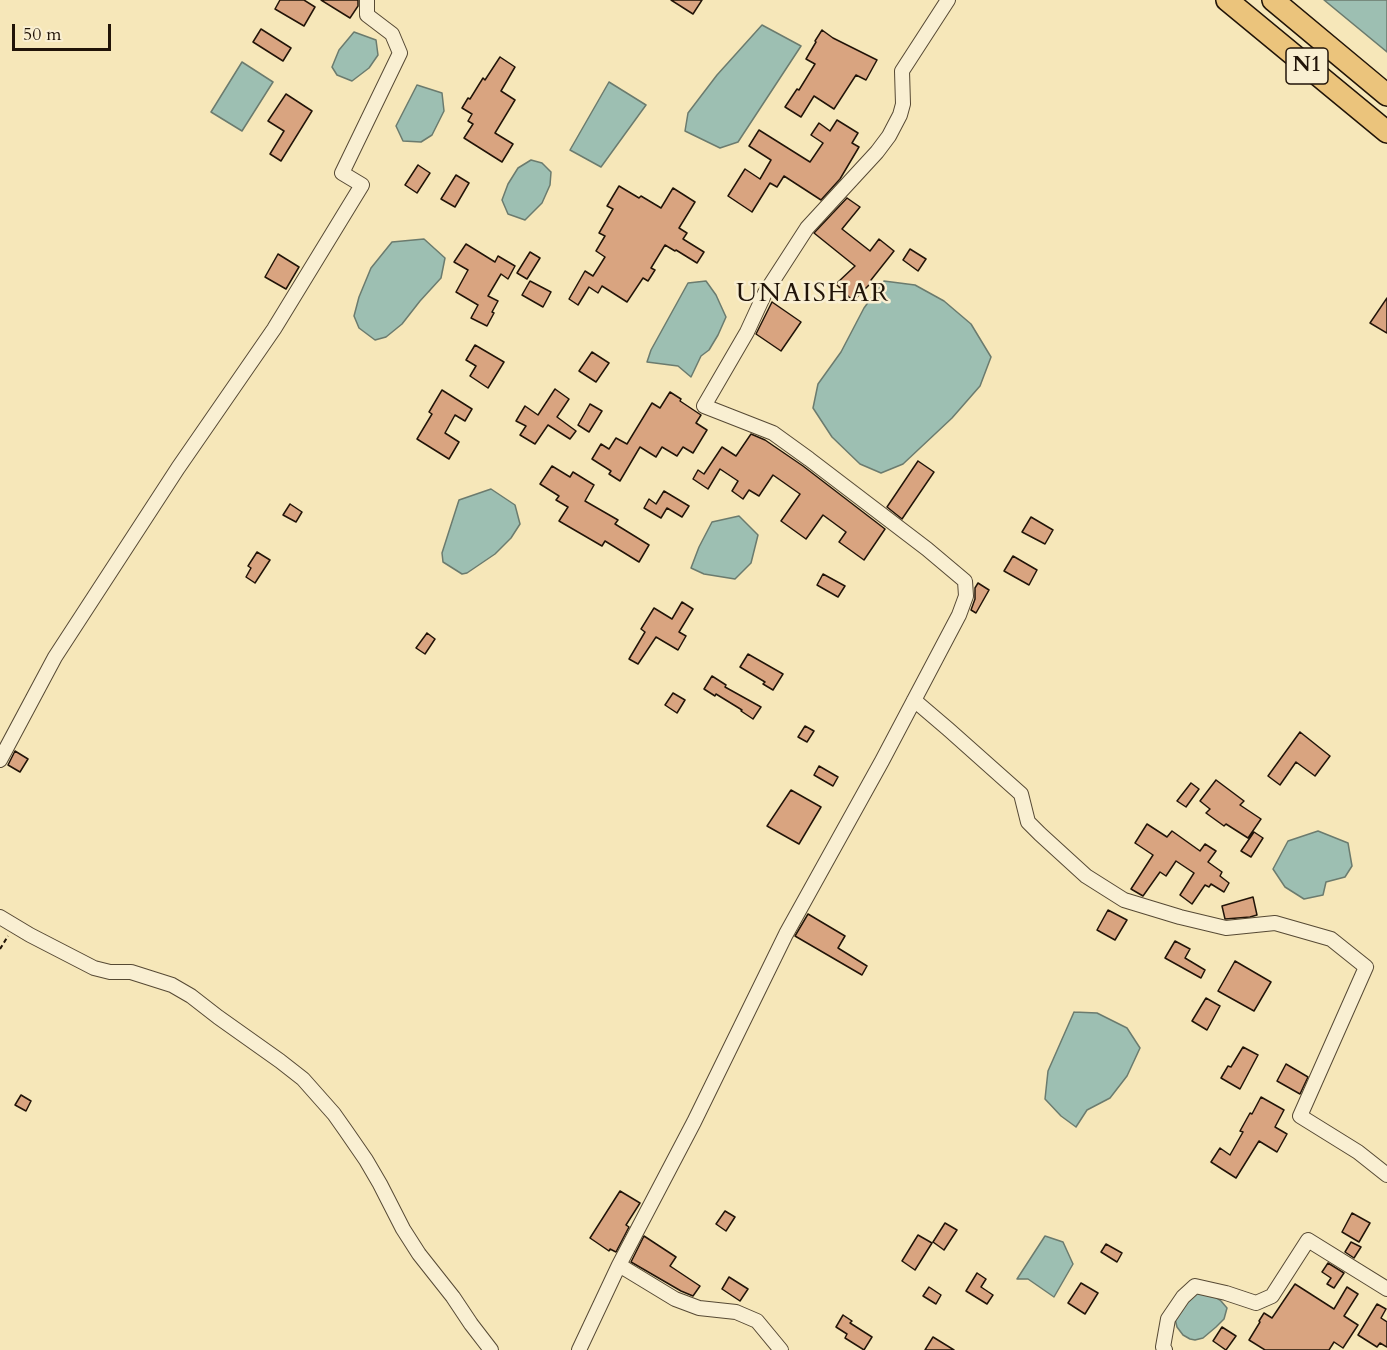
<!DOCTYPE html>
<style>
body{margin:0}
#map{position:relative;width:1387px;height:1350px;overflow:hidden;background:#f6e7b9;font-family:Cardo,serif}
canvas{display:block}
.scale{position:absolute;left:12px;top:24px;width:99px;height:27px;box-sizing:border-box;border:3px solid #211408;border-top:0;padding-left:8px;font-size:18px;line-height:21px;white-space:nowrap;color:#211408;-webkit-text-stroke:4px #f9efd2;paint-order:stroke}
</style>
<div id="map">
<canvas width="1387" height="1350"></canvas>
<div class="scale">50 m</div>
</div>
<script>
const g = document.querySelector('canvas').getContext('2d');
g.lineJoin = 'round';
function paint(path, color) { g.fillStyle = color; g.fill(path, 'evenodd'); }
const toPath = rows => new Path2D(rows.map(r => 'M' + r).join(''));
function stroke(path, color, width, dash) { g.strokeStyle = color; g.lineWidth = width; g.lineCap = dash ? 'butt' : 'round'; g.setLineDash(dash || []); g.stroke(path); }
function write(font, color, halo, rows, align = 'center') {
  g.font = font + ' Cardo,serif'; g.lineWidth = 5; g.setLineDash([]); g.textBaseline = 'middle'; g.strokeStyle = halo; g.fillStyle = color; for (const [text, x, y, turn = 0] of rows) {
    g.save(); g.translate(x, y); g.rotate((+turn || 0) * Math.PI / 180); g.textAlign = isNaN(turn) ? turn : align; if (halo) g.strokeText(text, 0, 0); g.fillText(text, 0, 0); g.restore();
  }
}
const water = toPath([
 [1324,0,1387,0,1387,52,1324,0],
 [762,25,801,46,738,142,720,148,685,131,688,113,717,75,762,25],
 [354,32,376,40,378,55,369,68,352,81,337,75,332,67,339,50,354,32],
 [242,62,273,82,242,131,211,112,242,62],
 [609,82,646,105,601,167,570,150,609,82],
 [417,85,442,93,444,111,432,135,421,142,403,141,396,126,417,85],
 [531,160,542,163,551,172,550,185,542,203,525,220,508,214,502,200,508,184,518,168,531,160],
 [424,239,445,258,441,278,420,301,402,324,386,337,375,340,359,328,354,316,359,297,371,268,392,242,424,239],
 [706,281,716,295,726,317,718,335,709,350,701,356,691,377,678,366,647,362,651,350,688,283,706,281],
 [884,281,915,285,944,301,971,324,991,357,980,386,952,418,903,464,881,473,860,464,832,437,813,408,818,384,841,352,864,308,884,281],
 [491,489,515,505,520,524,511,538,495,554,467,573,462,574,443,562,442,553,459,500,491,489],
 [739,516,758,535,751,563,735,579,704,574,691,568,699,547,712,522,739,516],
 [1318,831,1348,843,1352,866,1345,877,1326,882,1323,895,1304,899,1285,887,1273,869,1288,841,1318,831],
 [1074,1012,1097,1013,1127,1028,1140,1048,1127,1076,1110,1098,1087,1110,1076,1127,1061,1116,1045,1099,1048,1071,1074,1012],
 [1045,1236,1063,1242,1073,1264,1054,1297,1028,1279,1017,1279,1045,1236],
 [1196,1293,1212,1295,1221,1301,1227,1308,1224,1319,1216,1327,1203,1338,1195,1340,1190,1339,1183,1335,1177,1327,1175,1319,1180,1308,1196,1293]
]);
const building = toPath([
 [280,0,304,0,315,7,304,26,275,9,280,0],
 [321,0,358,0,358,6,350,18,321,0],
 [671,0,702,0,693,14,671,0],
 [261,29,291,48,283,61,253,42,261,29],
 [822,30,833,38,877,60,866,80,856,75,834,109,814,96,801,117,785,107,797,89,799,90,815,64,806,59,816,42,815,41,822,30],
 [500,57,515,67,501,91,515,100,495,133,513,144,502,162,464,138,473,124,468,121,472,114,462,108,468,98,470,99,483,78,485,80,500,57],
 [286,94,312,111,281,161,270,154,284,131,268,121,286,94],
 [837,120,858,133,852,143,859,147,840,179,821,200,784,176,777,187,770,183,752,212,728,196,745,169,760,179,771,160,749,146,759,130,810,162,823,143,811,135,819,123,830,131,837,120],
 [418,165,430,173,417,193,405,185,418,165],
 [456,175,469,183,455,207,441,199,456,175],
 [619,186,639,198,641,196,661,208,673,188,695,202,679,228,687,233,683,239,704,252,697,263,676,250,675,251,665,245,651,268,655,270,648,281,643,278,627,302,602,286,598,293,589,287,578,305,569,299,585,271,593,276,605,257,596,251,605,236,599,233,613,209,607,206,619,186],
 [847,198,860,207,842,229,870,251,879,239,894,251,871,280,872,282,853,301,836,284,855,266,814,233,847,198],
 [466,244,495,262,498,256,515,266,508,279,501,274,488,296,498,301,492,312,494,313,487,326,471,318,478,305,456,292,468,270,454,262,466,244],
 [910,249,926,259,918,271,903,260,910,249],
 [530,252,540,258,527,279,517,273,530,252],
 [278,254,299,267,286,289,265,277,278,254],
 [530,281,551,292,543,307,522,295,530,281],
 [1387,298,1387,333,1370,323,1387,298],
 [772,302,801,322,781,351,756,334,772,302],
 [475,345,504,362,488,388,470,376,476,366,466,360,475,345],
 [592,352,609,363,596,382,579,371,592,352],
 [555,389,569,399,557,417,576,431,570,439,548,425,535,444,520,435,526,426,516,421,525,406,538,415,555,389],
 [442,390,472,409,465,421,455,415,445,433,459,442,449,459,417,439,432,414,429,412,442,390],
 [670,392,681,399,680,401,701,415,696,423,707,430,693,453,683,447,677,456,662,447,656,457,640,447,620,481,609,474,611,471,592,459,601,444,609,449,616,438,627,444,652,403,660,408,670,392],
 [590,404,602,411,589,432,578,425,590,404],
 [751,434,765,440,803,466,885,529,864,560,839,542,846,532,823,515,806,539,781,521,800,494,773,475,759,496,749,490,743,499,732,491,738,481,720,469,708,489,693,479,698,470,704,474,722,447,736,456,751,434],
 [918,461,934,472,902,519,887,507,918,461],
 [552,466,570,477,573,472,594,485,585,501,618,520,615,524,649,545,639,562,605,541,602,546,559,521,568,507,556,500,559,496,540,484,552,466],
 [664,491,689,506,682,517,667,508,661,518,644,508,649,499,656,504,664,491],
 [290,504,302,512,296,522,283,515,290,504],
 [1031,517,1053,530,1045,544,1022,532,1031,517],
 [257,552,270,560,255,583,246,577,251,568,248,566,257,552],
 [1013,556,1037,570,1029,585,1004,571,1013,556],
 [823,574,845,586,838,597,817,585,823,574],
 [978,583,989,590,976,613,971,610,975,599,975,588,978,583],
 [682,602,693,609,679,632,686,636,678,650,656,637,638,664,629,659,645,632,641,629,654,608,672,619,682,602],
 [427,633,435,639,425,654,416,648,427,633],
 [748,654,783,674,773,690,763,684,765,682,740,667,748,654],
 [712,676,726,685,725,687,761,707,753,719,741,711,742,710,716,694,715,696,704,689,712,676],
 [673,693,685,700,677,713,665,705,673,693],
 [805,726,814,731,807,742,798,737,805,726],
 [1300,732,1330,756,1315,776,1296,762,1280,785,1268,776,1300,732],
 [15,751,28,759,20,772,8,765,15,751],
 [819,766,838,777,833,786,814,775,819,766],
 [1216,780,1244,801,1240,805,1261,819,1248,838,1226,824,1224,826,1206,813,1210,809,1200,801,1216,780],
 [1191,783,1199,789,1186,807,1177,801,1191,783],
 [791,790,821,807,799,844,767,826,791,790],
 [1147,824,1167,837,1172,831,1200,851,1205,844,1216,851,1208,862,1222,872,1220,876,1229,883,1224,892,1211,884,1209,887,1205,885,1192,904,1180,895,1194,873,1176,861,1166,876,1160,872,1143,896,1131,889,1153,855,1135,843,1147,824],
 [1254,832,1263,838,1251,857,1241,851,1254,832],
 [1253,897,1257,915,1250,917,1225,919,1222,906,1253,897],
 [1108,910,1127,920,1115,940,1097,930,1108,910],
 [808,914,845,936,838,948,867,966,862,975,795,936,808,914],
 [1175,941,1190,949,1185,958,1205,970,1201,978,1165,958,1175,941],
 [1235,961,1271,982,1254,1011,1218,991,1235,961],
 [1206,998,1220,1006,1207,1030,1192,1021,1206,998],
 [1243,1047,1258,1055,1240,1089,1221,1078,1228,1066,1231,1067,1243,1047],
 [1286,1064,1308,1077,1300,1094,1277,1081,1286,1064],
 [21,1095,31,1101,26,1111,15,1105,21,1095],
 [1261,1097,1284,1110,1275,1127,1287,1134,1277,1152,1259,1141,1236,1178,1211,1162,1220,1148,1230,1155,1243,1132,1240,1131,1250,1113,1252,1114,1261,1097],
 [620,1191,640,1203,626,1225,629,1227,616,1252,610,1249,609,1251,590,1238,620,1191],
 [725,1211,735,1217,726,1231,716,1224,725,1211],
 [1352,1213,1370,1223,1359,1242,1342,1232,1352,1213],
 [945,1223,957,1230,944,1250,933,1242,945,1223],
 [918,1235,932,1243,915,1270,902,1261,918,1235],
 [644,1236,676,1257,670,1266,700,1286,693,1296,681,1291,631,1262,644,1236],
 [1351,1242,1361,1247,1354,1258,1345,1252,1351,1242],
 [1106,1244,1122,1253,1117,1262,1101,1252,1106,1244],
 [1328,1263,1344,1273,1334,1288,1327,1284,1331,1278,1322,1272,1328,1263],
 [977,1273,986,1279,981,1287,993,1295,987,1304,966,1291,977,1273],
 [729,1277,748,1289,740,1301,722,1289,729,1277],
 [1081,1283,1098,1293,1085,1314,1068,1303,1081,1283],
 [1295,1284,1334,1309,1347,1287,1358,1294,1344,1316,1358,1325,1343,1348,1334,1342,1329,1350,1265,1350,1249,1340,1260,1322,1259,1321,1264,1313,1272,1318,1295,1284],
 [929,1287,941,1295,936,1304,923,1296,929,1287],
 [1377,1304,1386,1309,1381,1318,1387,1322,1387,1347,1380,1343,1377,1347,1358,1335,1377,1304],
 [843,1315,852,1321,850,1323,872,1337,864,1350,845,1338,847,1334,836,1327,843,1315],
 [1222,1327,1236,1336,1226,1350,1213,1341,1222,1327],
 [933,1337,954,1350,925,1350,933,1337]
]);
const path = toPath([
 [0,949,8,936]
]);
const minor = toPath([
 [914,700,948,729,1021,794,1028,822,1040,834,1086,876,1124,900,1180,917,1226,928,1275,923,1331,939,1366,967,1300,1116,1358,1152,1387,1175],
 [0,760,55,657,178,468,274,329,362,185,342,173,400,53,392,34,367,15,367,0],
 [0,917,30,935,94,968,110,972,131,972,172,985,191,996,218,1017,280,1061,303,1079,334,1114,346,1131,366,1160,380,1184,403,1229,419,1254,453,1297,471,1324,491,1350],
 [619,1265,675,1299,699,1308,736,1312,757,1321,781,1350],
 [579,1350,619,1265,694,1122,786,934,882,761,959,615,966,596,965,581,927,549,809,459,773,433,704,406,747,332,765,293,807,228,877,152,889,136,900,115,903,104,902,71,948,0],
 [1165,1350,1163,1347,1168,1319,1183,1297,1195,1286,1226,1293,1256,1303,1272,1296,1308,1240,1387,1289]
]);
const highway = toPath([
 [1227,0,1387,132],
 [1273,0,1387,95]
]);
const shields = [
 [1307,66,42]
];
const shieldNames = [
 ["N1",1307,66]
];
const quarterNames = [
 ["UNAISHAR",813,295]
];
paint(water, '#9dbfb2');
stroke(water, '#6b7b6e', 1.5);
paint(building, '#d9a480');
stroke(building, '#211408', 1.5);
stroke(minor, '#564934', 16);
stroke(highway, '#211408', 24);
stroke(path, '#211408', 2, [4.5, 3]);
stroke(minor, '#f9efd2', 14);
stroke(highway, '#ebc47c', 21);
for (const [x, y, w] of shields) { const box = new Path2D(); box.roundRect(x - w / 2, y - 18, w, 36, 4.5); g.fillStyle = '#f9efd2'; g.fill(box); stroke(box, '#211408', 1.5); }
write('bold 21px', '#211408', null, shieldNames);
g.letterSpacing = '1.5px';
write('26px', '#211408', '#f9efd2', quarterNames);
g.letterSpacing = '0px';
</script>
